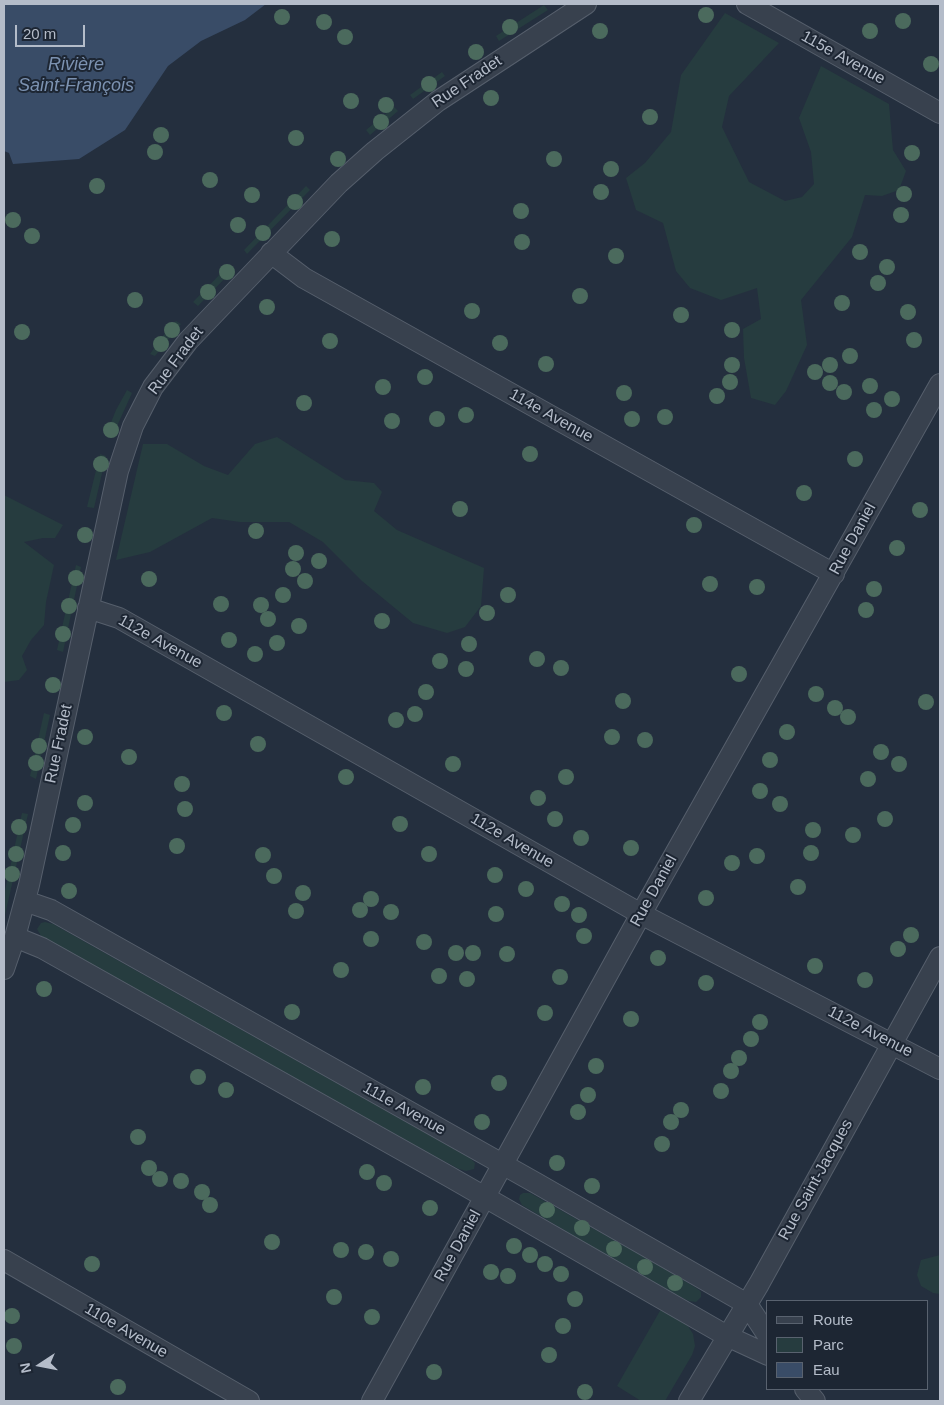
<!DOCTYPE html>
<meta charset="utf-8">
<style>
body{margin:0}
#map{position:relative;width:944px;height:1405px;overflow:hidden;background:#242f3e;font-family:Helvetica,sans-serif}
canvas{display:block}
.frame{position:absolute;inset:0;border:5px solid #b4bcc9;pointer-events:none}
.legend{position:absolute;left:766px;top:1300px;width:162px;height:90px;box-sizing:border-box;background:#1d2633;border:1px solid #59626f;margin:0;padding:6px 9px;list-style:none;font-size:15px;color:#b4bcc9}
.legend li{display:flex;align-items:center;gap:10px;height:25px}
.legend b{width:25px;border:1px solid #59626f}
.north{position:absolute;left:15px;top:1340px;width:50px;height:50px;-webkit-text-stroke:4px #1d2633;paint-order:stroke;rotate:259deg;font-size:14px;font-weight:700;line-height:20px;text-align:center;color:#b4bcc9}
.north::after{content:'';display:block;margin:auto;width:18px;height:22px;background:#b4bcc9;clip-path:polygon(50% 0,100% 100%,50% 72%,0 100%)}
.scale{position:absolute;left:15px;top:25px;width:70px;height:22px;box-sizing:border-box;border:2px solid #b4bcc9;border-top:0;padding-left:6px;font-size:15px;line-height:18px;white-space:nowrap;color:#b4bcc9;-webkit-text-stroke:4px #1d2633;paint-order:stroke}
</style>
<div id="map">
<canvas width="944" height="1405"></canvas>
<div class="frame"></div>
<ul class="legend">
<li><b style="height:6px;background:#38414e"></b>Route</li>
<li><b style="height:14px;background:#263c3f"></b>Parc</li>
<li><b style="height:14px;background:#394c67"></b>Eau</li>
</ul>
<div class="north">N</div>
<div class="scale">20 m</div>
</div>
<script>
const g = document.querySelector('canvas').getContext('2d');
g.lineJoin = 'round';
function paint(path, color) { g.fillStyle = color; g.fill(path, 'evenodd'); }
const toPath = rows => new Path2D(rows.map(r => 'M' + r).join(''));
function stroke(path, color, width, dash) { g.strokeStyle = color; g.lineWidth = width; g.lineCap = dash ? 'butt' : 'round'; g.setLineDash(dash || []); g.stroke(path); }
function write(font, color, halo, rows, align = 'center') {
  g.font = font + ' Helvetica,sans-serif'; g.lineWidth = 4; g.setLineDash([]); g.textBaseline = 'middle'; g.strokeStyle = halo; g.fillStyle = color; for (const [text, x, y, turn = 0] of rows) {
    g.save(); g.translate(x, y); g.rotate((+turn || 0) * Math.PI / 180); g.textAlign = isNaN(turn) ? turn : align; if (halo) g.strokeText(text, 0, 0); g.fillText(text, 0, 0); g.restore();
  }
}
const green = toPath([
 [544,5,548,10,499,41,496,36],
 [725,13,779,43,729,96,722,127,749,182,785,201,802,197,814,184,811,152,799,118,821,66,889,104,893,150,906,171,899,190,882,196,865,195,852,237,801,300,807,345,786,391,775,405,751,398,744,358,743,329,761,319,757,288,721,300,690,288,676,271,663,223,636,210,626,178,645,163,671,132,681,75],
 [442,72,445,76,413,99,410,95],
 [394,107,398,111,370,135,366,130],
 [306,186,310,190,247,254,244,250],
 [228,266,233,270,198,306,193,302],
 [176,321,181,324,155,356,150,354,162,337],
 [127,390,132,393,112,437,106,435,116,410],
 [277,437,345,480,374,483,382,492,374,511,397,530,484,568,481,606,465,627,447,633,413,623,362,581,323,542,289,522,240,522,212,518,150,552,116,560,143,444,167,444,204,466,228,475,255,444],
 [100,454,106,456,94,508,87,507],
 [4,495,63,525,55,538,43,538,24,542,54,565,46,602,44,625,31,640,22,656,27,670,19,680,4,682],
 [76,565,81,567,63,652,57,650],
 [44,713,50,715,36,779,30,776],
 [22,813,28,814,5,915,4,915,4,895],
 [45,922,53,924,470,1158,475,1163,474,1169,466,1171,459,1169,427,1152,41,936,37,929,41,923],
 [523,1193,530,1193,676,1275,699,1290,701,1292,701,1297,696,1302,689,1301,658,1286,522,1205,519,1199,520,1195],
 [940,1255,940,1294,933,1293,921,1286,917,1275,921,1260],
 [661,1309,688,1326,693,1334,695,1346,692,1355,665,1401,641,1401,617,1386]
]);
const water = toPath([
 [4,4,266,4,245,20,201,41,168,66,125,130,79,159,13,164,9,153,4,151]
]);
const street = toPath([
 [747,4,940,113],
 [271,253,304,278,834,574],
 [88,608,119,618,641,914,940,1069],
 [25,901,51,910,536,1183,747,1304,768,1336],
 [15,937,42,948,450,1177,727,1336,768,1355],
 [4,969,15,937,29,885,118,471,133,426,153,387,188,341,339,183,375,151,438,101,586,4],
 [4,1260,249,1401],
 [805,1389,815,1401],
 [372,1401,641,914,940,384],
 [689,1401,759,1284,940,957]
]);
const trees = [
 [706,15],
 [282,17],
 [903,21],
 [324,22],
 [510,27],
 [600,31],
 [870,31],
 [345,37],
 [476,52],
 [931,64],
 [429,84],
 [491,98],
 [351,101],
 [386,105],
 [650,117],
 [381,122],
 [161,135],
 [296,138],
 [155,152],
 [912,153],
 [338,159],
 [554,159],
 [611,169],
 [210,180],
 [97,186],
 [601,192],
 [904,194],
 [252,195],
 [295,202],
 [521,211],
 [901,215],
 [13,220],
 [238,225],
 [263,233],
 [32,236],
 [332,239],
 [522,242],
 [860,252],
 [616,256],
 [887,267],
 [227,272],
 [878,283],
 [208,292],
 [580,296],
 [135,300],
 [842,303],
 [267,307],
 [472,311],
 [908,312],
 [681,315],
 [172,330],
 [732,330],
 [22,332],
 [914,340],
 [330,341],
 [500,343],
 [161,344],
 [850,356],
 [546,364],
 [732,365],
 [830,365],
 [815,372],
 [425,377],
 [730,382],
 [830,383],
 [870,386],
 [383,387],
 [844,392],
 [624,393],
 [717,396],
 [892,399],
 [304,403],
 [874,410],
 [466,415],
 [665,417],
 [437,419],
 [632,419],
 [392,421],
 [111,430],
 [530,454],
 [855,459],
 [101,464],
 [804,493],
 [460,509],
 [920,510],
 [694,525],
 [256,531],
 [85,535],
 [897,548],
 [296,553],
 [319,561],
 [293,569],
 [76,578],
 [149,579],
 [305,581],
 [710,584],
 [757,587],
 [874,589],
 [283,595],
 [508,595],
 [221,604],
 [261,605],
 [69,606],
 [866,610],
 [487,613],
 [268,619],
 [382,621],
 [299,626],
 [63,634],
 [229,640],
 [277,643],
 [469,644],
 [255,654],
 [537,659],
 [440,661],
 [561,668],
 [466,669],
 [739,674],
 [53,685],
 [426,692],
 [816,694],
 [623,701],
 [926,702],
 [835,708],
 [224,713],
 [415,714],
 [848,717],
 [396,720],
 [787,732],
 [85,737],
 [612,737],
 [645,740],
 [258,744],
 [39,746],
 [881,752],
 [129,757],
 [770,760],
 [36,763],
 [453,764],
 [899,764],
 [346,777],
 [566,777],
 [868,779],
 [182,784],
 [760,791],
 [538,798],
 [85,803],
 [780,804],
 [185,809],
 [555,819],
 [885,819],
 [400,824],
 [73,825],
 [19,827],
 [813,830],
 [853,835],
 [581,838],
 [177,846],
 [631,848],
 [63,853],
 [811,853],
 [16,854],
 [429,854],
 [263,855],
 [757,856],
 [732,863],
 [12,874],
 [495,875],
 [274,876],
 [798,887],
 [526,889],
 [69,891],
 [303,893],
 [706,898],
 [371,899],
 [562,904],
 [360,910],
 [296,911],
 [391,912],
 [496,914],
 [579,915],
 [911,935],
 [584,936],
 [371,939],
 [424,942],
 [898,949],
 [456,953],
 [473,953],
 [507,954],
 [658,958],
 [815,966],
 [341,970],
 [439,976],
 [560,977],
 [467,979],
 [865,980],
 [706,983],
 [44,989],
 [292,1012],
 [545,1013],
 [631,1019],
 [760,1022],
 [751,1039],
 [739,1058],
 [596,1066],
 [731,1071],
 [198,1077],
 [499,1083],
 [423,1087],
 [226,1090],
 [721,1091],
 [588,1095],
 [681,1110],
 [578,1112],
 [482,1122],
 [671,1122],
 [138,1137],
 [662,1144],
 [557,1163],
 [149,1168],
 [367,1172],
 [160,1179],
 [181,1181],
 [384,1183],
 [592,1186],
 [202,1192],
 [210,1205],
 [430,1208],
 [547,1210],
 [582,1228],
 [272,1242],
 [514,1246],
 [614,1249],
 [341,1250],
 [366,1252],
 [530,1255],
 [391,1259],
 [92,1264],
 [545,1264],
 [645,1267],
 [491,1272],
 [561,1274],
 [508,1276],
 [675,1283],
 [334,1297],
 [575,1299],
 [12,1316],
 [372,1317],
 [563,1326],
 [14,1346],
 [549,1355],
 [434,1372],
 [118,1387],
 [585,1392]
];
const streetNames = [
 ["115e Avenue",843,58,29],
 ["Rue Fradet",467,82,-34],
 ["Rue Fradet",176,361,-53],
 ["114e Avenue",551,416,29],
 ["Rue Daniel",853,539,-61],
 ["112e Avenue",160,642,29],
 ["Rue Fradet",59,744,-78],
 ["112e Avenue",512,841,30],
 ["Rue Daniel",654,891,-61],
 ["112e Avenue",870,1032,27],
 ["111e Avenue",404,1109,29],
 ["Rue Saint-Jacques",816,1180,-61],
 ["Rue Daniel",458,1246,-61],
 ["110e Avenue",126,1331,30]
];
const waterNames = [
 ["Rivière",76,65],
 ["Saint-François",76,86]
];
paint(green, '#263c3f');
paint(water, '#394c67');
stroke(street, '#565f6c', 22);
stroke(street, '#38414e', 20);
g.fillStyle = '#4b6a5d';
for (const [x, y] of trees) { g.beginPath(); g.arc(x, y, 8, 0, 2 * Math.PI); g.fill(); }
write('16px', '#b4bcc9', '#1d2633', streetNames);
write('italic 18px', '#7c92b1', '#1d2633', waterNames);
</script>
